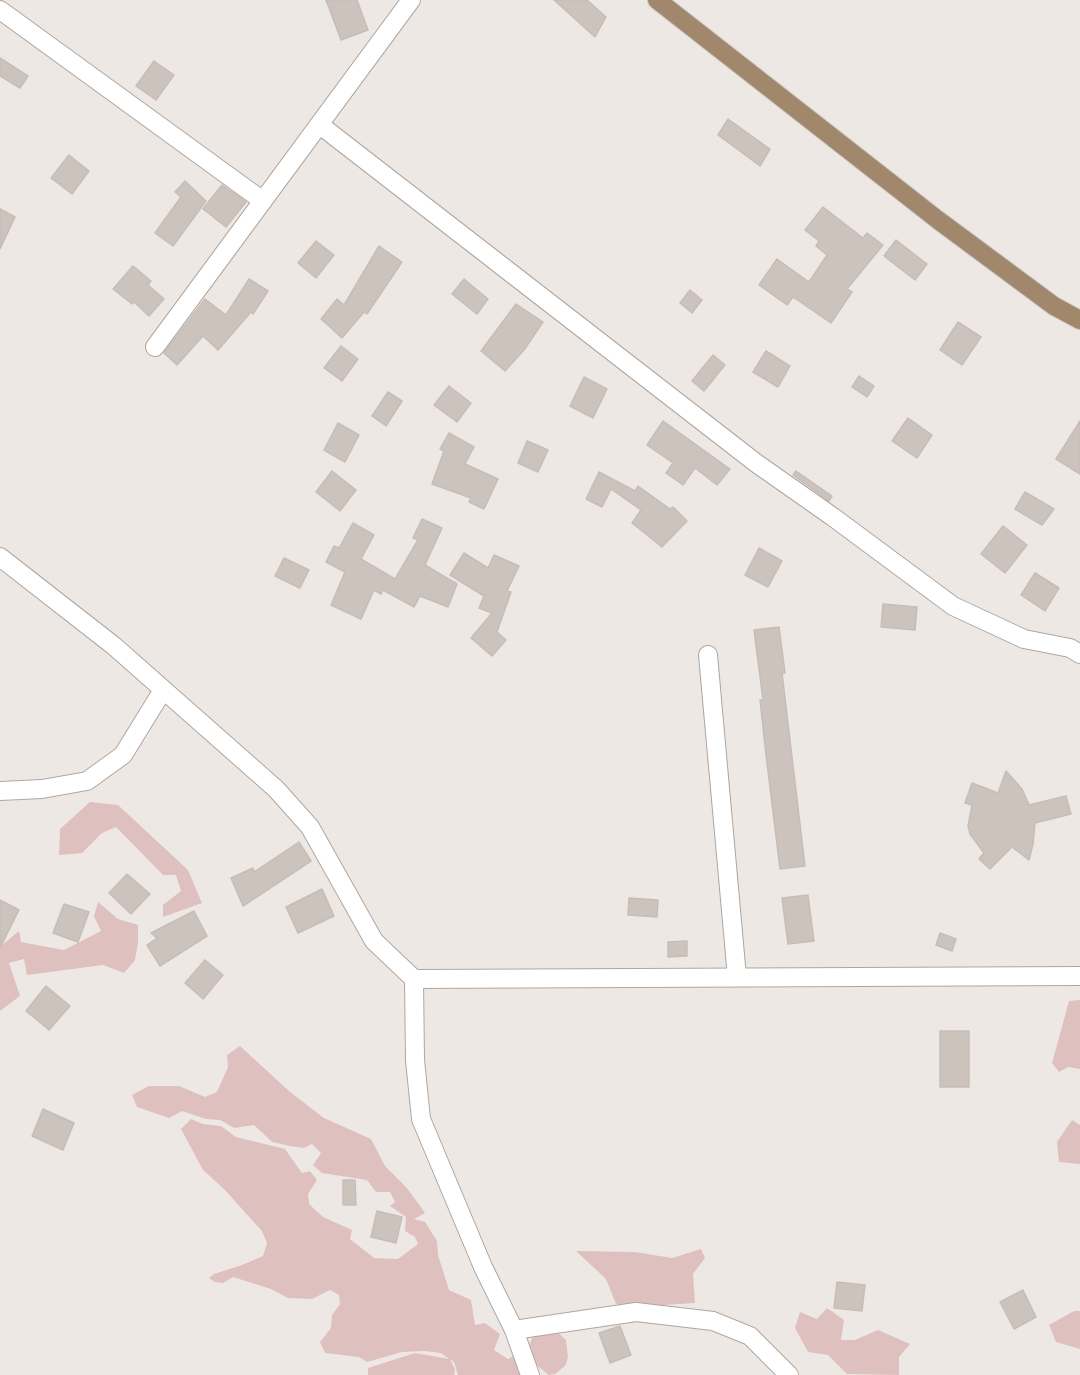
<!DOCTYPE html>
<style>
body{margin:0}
canvas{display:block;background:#eee8e5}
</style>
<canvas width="1080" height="1375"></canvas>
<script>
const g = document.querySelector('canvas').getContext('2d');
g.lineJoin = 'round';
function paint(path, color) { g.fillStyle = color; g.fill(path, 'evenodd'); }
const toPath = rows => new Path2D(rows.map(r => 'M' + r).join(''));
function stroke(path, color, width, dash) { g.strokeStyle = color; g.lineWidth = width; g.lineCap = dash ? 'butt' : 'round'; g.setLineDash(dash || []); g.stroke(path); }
const green = toPath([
 [90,802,118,805,188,870,202,903,163,917,163,905,181,891,176,875,163,875,116,827,102,833,82,853,59,855,60,829],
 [98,902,118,919,138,925,138,942,135,960,124,973,103,965,27,975,24,959,9,963,20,996,0,1011,0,944,2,945,19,931,21,942,64,950,101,931,94,916],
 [1080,1000,1080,1069,1068,1067,1059,1072,1052,1063,1069,1001],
 [240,1046,290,1092,324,1118,371,1139,385,1166,407,1188,425,1213,414,1219,425,1222,437,1241,438,1255,449,1290,471,1300,475,1325,485,1323,500,1334,494,1350,508,1359,529,1347,533,1335,554,1329,566,1340,568,1358,565,1366,555,1374,549,1375,531,1361,528,1375,458,1375,454,1362,450,1359,455,1369,454,1375,368,1375,368,1368,415,1353,449,1359,441,1353,424,1351,402,1352,367,1362,359,1357,325,1353,320,1342,331,1328,332,1315,340,1304,339,1295,330,1290,312,1299,288,1298,271,1289,233,1277,223,1283,215,1282,209,1278,214,1274,242,1265,263,1256,267,1243,262,1231,251,1219,225,1190,203,1170,181,1129,191,1119,203,1124,221,1126,236,1137,285,1149,302,1173,310,1171,317,1180,308,1194,309,1204,323,1217,352,1230,350,1239,374,1258,398,1259,418,1244,415,1237,405,1231,406,1217,390,1206,395,1202,390,1192,376,1192,367,1180,322,1173,313,1165,321,1153,312,1144,304,1148,290,1146,272,1142,254,1125,234,1128,220,1120,206,1119,182,1111,169,1118,137,1107,132,1095,149,1086,179,1086,205,1097,217,1092,228,1067,227,1055],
 [1072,1120,1080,1125,1080,1164,1059,1162,1057,1142],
 [701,1249,705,1258,693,1274,695,1303,647,1306,616,1304,606,1279,576,1251,635,1252,672,1258],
 [827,1308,844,1320,841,1340,855,1340,878,1330,910,1344,899,1357,899,1375,847,1374,828,1355,808,1352,795,1328,800,1312,817,1319],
 [1074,1311,1080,1311,1080,1349,1056,1342,1049,1325]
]);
const building = toPath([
 [326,0,357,0,368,30,341,40,326,0],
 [554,0,587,0,606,17,595,37,554,0],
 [0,58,28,76,20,88,0,76,0,58],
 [154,61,174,75,156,100,136,86,154,61],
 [728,119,770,149,760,166,718,135,728,119],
 [69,155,89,171,72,194,51,178,69,155],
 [185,181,206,201,173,246,155,233,181,197,175,192,185,181],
 [222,185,246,202,226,227,203,209,222,185],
 [823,207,863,238,867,233,883,245,847,289,852,292,831,323,793,297,787,305,759,285,777,259,809,282,827,255,816,246,819,241,805,230,823,207],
 [0,209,15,217,0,249,0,209],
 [896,240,927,264,915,280,884,256,896,240],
 [316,241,334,255,316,278,298,263,316,241],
 [379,246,402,262,367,314,364,312,342,338,321,319,337,299,344,305,379,246],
 [133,266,151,281,148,285,164,299,149,316,134,302,132,304,113,289,133,266],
 [249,279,268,291,253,314,251,312,218,350,203,336,177,365,164,353,205,299,226,315,249,279],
 [464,279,488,299,477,314,452,294,464,279],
 [690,290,702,300,692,313,680,303,690,290],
 [516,304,543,322,524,350,505,371,481,351,516,304],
 [958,322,981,337,962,365,940,350,958,322],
 [341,346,358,359,342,381,324,368,341,346],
 [766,351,790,366,778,387,753,372,766,351],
 [713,355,725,365,704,391,692,381,713,355],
 [859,376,874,386,867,397,852,387,859,376],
 [584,377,607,389,593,418,570,406,584,377],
 [449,386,471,403,457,422,434,405,449,386],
 [388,392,402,401,386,426,372,416,388,392],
 [908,418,932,435,917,458,892,441,908,418],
 [663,421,730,469,717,485,695,468,683,485,666,473,673,463,647,445,663,421],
 [1080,421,1080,474,1056,459,1080,421],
 [338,423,359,435,345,462,324,450,338,423],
 [449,433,474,447,465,464,498,479,484,509,469,502,471,498,432,484,444,451,440,449,449,433],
 [527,441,548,450,538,472,518,463,527,441],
 [332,471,356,490,340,511,316,492,332,471],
 [796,471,832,496,829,501,793,475,796,471],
 [599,472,635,491,638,486,670,509,673,507,687,521,662,547,632,523,641,510,611,489,602,507,586,499,599,472],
 [1025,492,1054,509,1042,525,1015,509,1025,492],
 [422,519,442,528,425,565,457,584,448,607,420,596,414,607,383,590,381,594,374,590,361,619,331,605,345,572,326,562,334,546,339,548,353,523,374,535,361,559,395,579,418,540,413,538,422,519],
 [1003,526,1027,545,1005,573,981,554,1003,526],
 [759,548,782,561,768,587,745,575,759,548],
 [464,553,488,568,494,555,519,566,507,591,511,592,497,632,506,640,492,656,471,638,492,613,479,608,484,596,450,575,464,553],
 [284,558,309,570,300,588,275,576,284,558],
 [1035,573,1059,588,1045,611,1021,595,1035,573],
 [883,604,917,607,915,630,881,627,883,604],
 [779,627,785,673,782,673,805,866,780,869,766,755,760,700,763,700,754,630,779,627],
 [1006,771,1022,789,1029,805,1066,796,1071,814,1035,823,1033,844,1029,860,1012,847,990,869,979,859,984,853,970,834,968,826,972,805,965,803,972,783,998,793,1006,771],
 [299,842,311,861,243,906,231,878,253,868,254,872,299,842],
 [127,874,150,894,131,914,109,893,127,874],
 [322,889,334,916,298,933,286,907,322,889],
 [808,895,814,941,788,944,782,898,808,895],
 [629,898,658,900,657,917,628,915,629,898],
 [0,900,19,910,0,948,0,900],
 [64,904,89,912,78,942,53,933,64,904],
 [194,911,207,936,160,966,147,945,157,938,151,933,194,911],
 [940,933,956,939,952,951,936,945,940,933],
 [687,941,687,956,668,957,668,942,687,941],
 [205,960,223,975,203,999,185,983,205,960],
 [46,986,70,1006,49,1030,26,1011,46,986],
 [940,1031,969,1031,969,1087,940,1087,940,1031],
 [43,1109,74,1123,63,1150,32,1136,43,1109],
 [343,1180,355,1180,356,1205,343,1205,343,1180],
 [377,1211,402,1217,396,1243,371,1237,377,1211],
 [837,1282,865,1285,862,1311,834,1308,837,1282],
 [1023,1290,1036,1317,1014,1329,1000,1302,1023,1290],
 [620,1326,631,1355,610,1363,599,1333,620,1326]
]);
const minor = toPath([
 [0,10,263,201],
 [320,125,756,463,833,517,953,606,1024,639,1070,648,1080,654],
 [155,347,411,0],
 [0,557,114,646,276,789,310,827,374,941,414,979,415,1060,421,1119,483,1267,514,1330,636,1312,713,1321,750,1336,789,1375],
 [708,655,737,977],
 [0,791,42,789,87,781,123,755,163,690],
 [414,979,1080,976],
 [514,1330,530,1375]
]);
const major = toPath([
 [657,0,938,220,1054,306,1080,320]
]);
paint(green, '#dec0bf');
paint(building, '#ccc3bd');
stroke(building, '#c7bdb8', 1.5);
stroke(minor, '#afa6a0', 20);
stroke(major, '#c9c6c2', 20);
stroke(minor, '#fff', 18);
stroke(major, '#a1876c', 18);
</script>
